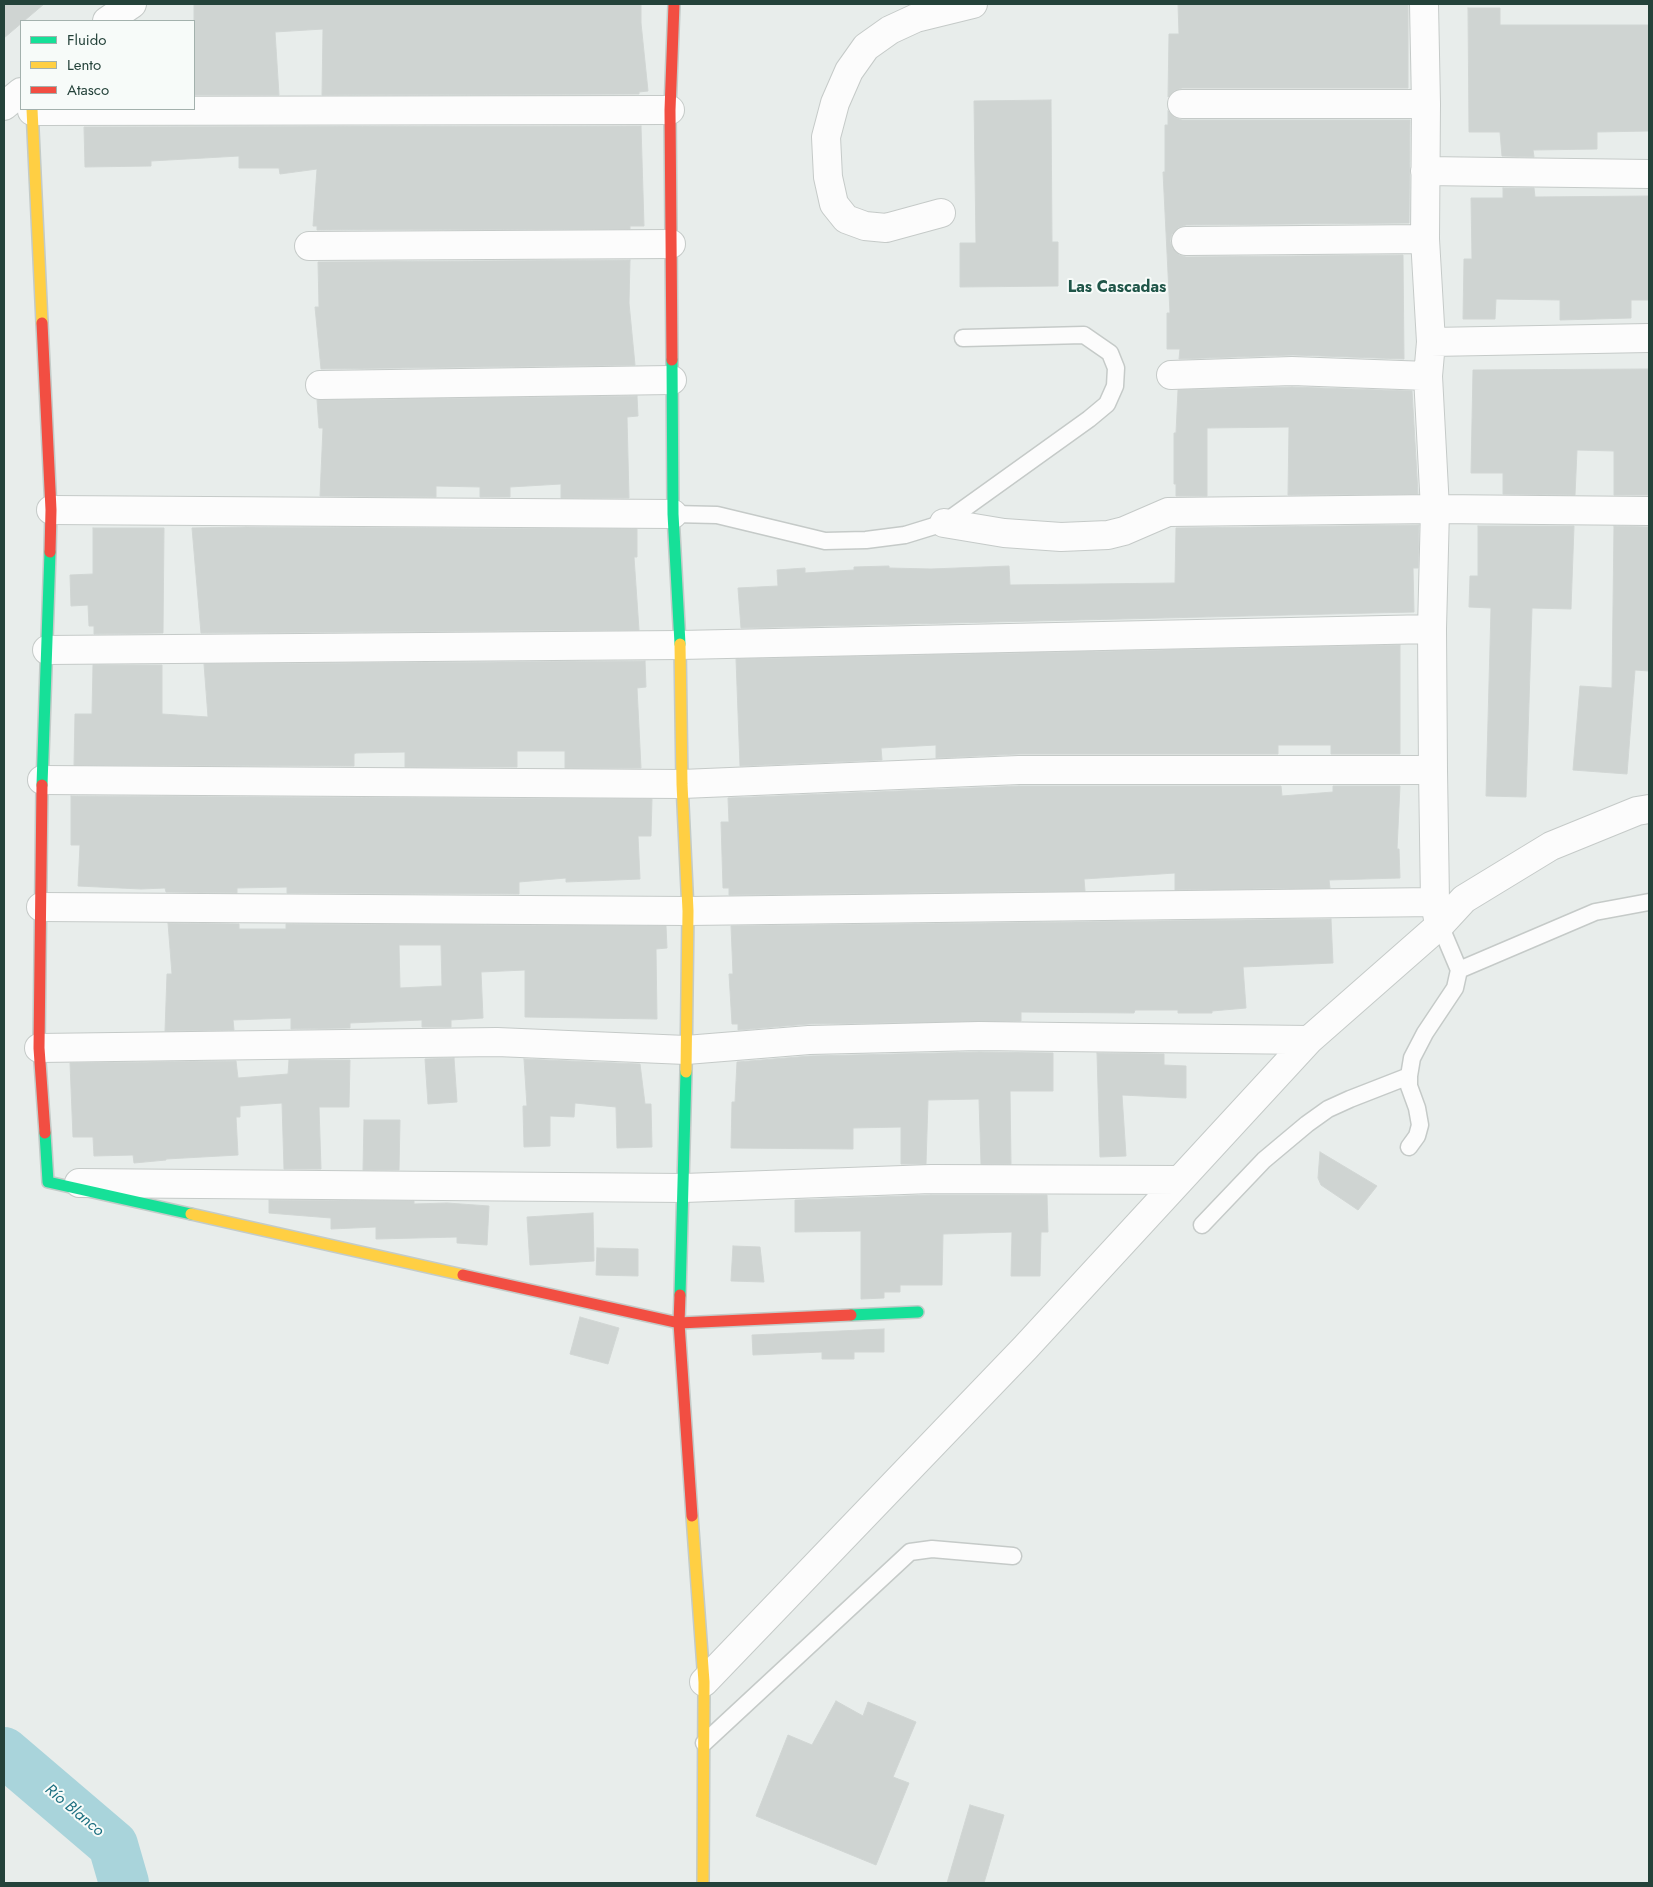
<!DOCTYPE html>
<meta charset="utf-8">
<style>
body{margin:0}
#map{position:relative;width:1653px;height:1887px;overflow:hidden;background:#e8edeb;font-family:Jost,sans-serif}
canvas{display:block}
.frame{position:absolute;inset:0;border:5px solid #24423a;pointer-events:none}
.legend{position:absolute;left:20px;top:20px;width:175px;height:90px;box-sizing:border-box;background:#f7fbf9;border:1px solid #a3b1ad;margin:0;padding:6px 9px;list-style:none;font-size:15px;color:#24423a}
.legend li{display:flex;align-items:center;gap:10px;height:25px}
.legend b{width:25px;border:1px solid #a3b1ad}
</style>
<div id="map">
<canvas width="1653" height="1887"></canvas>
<div class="frame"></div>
<ul class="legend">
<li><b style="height:6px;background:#16e098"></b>Fluido</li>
<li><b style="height:6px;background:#ffcf43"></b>Lento</li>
<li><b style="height:6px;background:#f24e42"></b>Atasco</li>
</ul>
</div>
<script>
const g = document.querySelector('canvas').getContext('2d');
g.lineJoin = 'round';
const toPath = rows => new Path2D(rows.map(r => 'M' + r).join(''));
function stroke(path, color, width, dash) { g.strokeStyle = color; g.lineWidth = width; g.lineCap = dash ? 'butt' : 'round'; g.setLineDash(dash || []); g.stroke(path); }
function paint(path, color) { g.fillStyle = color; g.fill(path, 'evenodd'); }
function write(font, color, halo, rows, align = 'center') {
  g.font = font + ' Jost,sans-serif'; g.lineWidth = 4; g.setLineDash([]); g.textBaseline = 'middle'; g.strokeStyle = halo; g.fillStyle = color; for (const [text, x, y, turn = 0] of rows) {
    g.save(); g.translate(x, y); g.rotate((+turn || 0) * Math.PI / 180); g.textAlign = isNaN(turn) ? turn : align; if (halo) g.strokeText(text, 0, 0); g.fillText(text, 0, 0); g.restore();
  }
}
const river = toPath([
 [4,1752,113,1845,124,1883]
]);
const building = toPath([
 [4,4,44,4,4,38,4,4],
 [194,4,641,4,641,23,648,91,639,92,639,94,322,95,323,29,275,32,279,95,194,95,194,4],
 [1178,4,1408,4,1408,88,1182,88,1174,91,1168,97,1169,34,1179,34,1178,4],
 [1468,8,1500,8,1500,25,1649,25,1649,131,1597,132,1597,149,1533,150,1534,157,1502,156,1500,132,1469,132,1468,8],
 [1051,100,1052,242,1058,242,1058,286,960,287,960,243,976,243,974,101,1051,100],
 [1168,111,1174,117,1182,120,1410,120,1409,223,1186,225,1178,228,1172,234,1170,241,1173,249,1179,255,1186,257,1403,255,1404,359,1293,355,1179,359,1180,349,1167,349,1167,313,1170,313,1163,172,1165,172,1165,125,1168,125,1168,111],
 [641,126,644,226,630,226,630,229,317,230,317,226,313,226,317,169,280,174,279,168,239,168,239,156,151,161,151,166,85,167,84,127,641,126],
 [1503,188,1534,188,1535,197,1649,196,1649,300,1631,300,1631,318,1560,320,1560,300,1496,299,1495,319,1463,319,1464,259,1472,259,1471,198,1503,198,1503,188],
 [630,260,629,303,635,365,321,369,315,307,319,307,318,262,630,260],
 [1649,369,1649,495,1614,495,1614,451,1577,450,1575,495,1503,494,1503,473,1471,473,1473,370,1649,369],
 [1292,387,1412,391,1418,494,1288,495,1289,427,1207,428,1207,496,1176,496,1176,484,1174,484,1174,433,1176,433,1178,390,1292,387],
 [637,396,638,416,627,417,629,498,561,498,561,484,510,487,510,497,480,497,480,487,436,486,436,497,320,496,323,428,319,428,317,400,637,396],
 [1419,525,1418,568,1413,568,1414,612,741,628,738,588,778,586,777,570,805,568,805,573,854,570,854,567,889,566,889,568,931,569,1009,566,1010,585,1175,583,1176,528,1419,525],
 [1478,526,1574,526,1571,609,1532,608,1526,797,1486,796,1491,608,1469,607,1470,576,1478,576,1478,526],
 [1614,526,1649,527,1648,640,1649,640,1649,671,1635,670,1627,774,1573,770,1580,686,1612,688,1614,526],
 [246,527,637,529,637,557,634,557,639,630,201,633,192,528,246,527],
 [93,528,164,528,163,633,94,634,94,626,89,626,88,605,71,606,70,575,93,574,93,528],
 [1400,645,1400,754,1331,754,1331,745,1278,745,1278,754,1019,754,936,758,936,745,881,748,882,760,740,766,736,659,1400,645],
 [645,661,646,687,637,688,641,768,565,768,565,751,517,751,517,767,405,767,405,752,356,753,354,754,354,766,74,765,75,714,92,714,93,665,162,665,162,714,208,717,204,664,645,661],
 [1019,786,1281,786,1282,796,1333,792,1333,786,1400,786,1397,849,1399,849,1400,878,1329,880,1330,888,1175,890,1175,873,1084,879,1085,891,729,895,729,888,723,888,721,822,729,822,728,798,1019,786],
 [71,796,652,799,651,836,638,836,640,879,566,882,566,878,519,882,519,894,287,893,287,887,237,888,237,893,166,892,165,888,141,889,78,886,80,845,71,845,71,796],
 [1331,919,1333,963,1243,967,1246,1008,1212,1011,1212,1013,1178,1013,1178,1010,1135,1010,1134,1013,1021,1012,1021,1021,809,1024,738,1030,738,1024,732,1024,729,974,733,974,731,926,1331,919],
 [168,923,239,924,239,929,286,929,286,924,666,926,667,948,656,949,657,1019,525,1017,525,970,481,972,483,1018,451,1020,451,1027,422,1027,422,1020,350,1023,350,1028,291,1029,291,1018,233,1020,234,1030,165,1031,167,974,172,974,168,923],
 [399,945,441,945,442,986,400,988,399,945],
 [979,1052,1053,1053,1053,1091,1010,1091,1011,1164,981,1164,979,1099,928,1100,926,1164,901,1164,901,1127,853,1128,853,1149,731,1148,732,1102,735,1102,737,1062,810,1056,979,1052],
 [1097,1053,1164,1054,1164,1065,1186,1066,1186,1098,1122,1095,1126,1156,1100,1157,1097,1053],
 [454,1058,457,1102,428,1104,425,1059,454,1058],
 [524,1059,640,1064,645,1104,651,1104,652,1147,617,1148,616,1107,575,1103,574,1117,550,1116,550,1146,524,1147,523,1108,523,1106,527,1106,524,1059],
 [289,1060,350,1060,349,1107,319,1107,321,1169,284,1169,282,1103,240,1106,240,1117,236,1117,238,1155,166,1159,166,1160,134,1163,133,1155,94,1156,93,1137,73,1137,70,1063,236,1061,238,1078,288,1074,289,1060],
 [364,1120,400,1120,399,1170,363,1170,364,1120],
 [1320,1152,1377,1186,1358,1210,1321,1185,1318,1178,1320,1152],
 [931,1195,1047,1195,1048,1232,1041,1232,1040,1276,1011,1276,1012,1232,943,1234,942,1285,900,1285,900,1292,884,1292,884,1298,861,1299,861,1231,795,1232,795,1200,931,1195],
 [269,1200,414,1201,414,1204,447,1203,489,1206,487,1245,457,1243,457,1237,376,1239,376,1227,331,1229,331,1218,269,1213,269,1200],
 [593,1213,594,1261,530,1265,527,1217,593,1213],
 [733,1246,760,1247,764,1282,731,1281,733,1246],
 [597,1248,638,1249,638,1276,596,1275,597,1248],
 [580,1317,619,1328,608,1364,570,1354,580,1317],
 [884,1329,884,1352,854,1352,854,1359,822,1359,822,1352,753,1355,752,1335,884,1329],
 [836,1701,863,1716,868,1702,916,1722,893,1777,909,1783,876,1865,756,1816,788,1735,812,1745,836,1701],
 [970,1805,1004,1815,984,1883,947,1883,970,1805]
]);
const lane = toPath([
 [673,514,717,515,825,541,866,540,905,535,944,523,1089,419,1107,404,1115,386,1116,368,1110,353,1084,335,963,338],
 [1459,970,1595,912,1649,902],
 [1409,1147,1417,1136,1420,1125,1417,1108,1409,1086,1409,1076,1412,1058,1425,1033,1455,988,1459,970,1440,925],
 [1202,1225,1264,1160,1307,1124,1328,1109,1350,1099,1409,1076],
 [704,1743,910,1552,932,1549,1013,1556]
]);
const street = toPath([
 [1424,4,1426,104,1425,239,1431,342,1428,376,1435,509,1432,629,1433,770,1435,902,1438,919],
 [107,21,132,4],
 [1182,104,1426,104],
 [4,106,21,92],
 [32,111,670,110],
 [1425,171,1649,174],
 [941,213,886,228,865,226,846,219,834,204,828,177,826,137,835,103,849,71,866,47,890,30,916,18,973,4],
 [1186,241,1425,239],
 [309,246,671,244],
 [1431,342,1649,338],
 [1171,375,1292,371,1428,376],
 [320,385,672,380],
 [51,510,673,514],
 [944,523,1004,533,1061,537,1108,535,1124,531,1168,512,1435,509,1649,511],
 [47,650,680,645,1432,629],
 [42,780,682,784,1019,770,1433,770],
 [41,907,688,911,1435,902],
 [39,1048,497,1042,686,1050,809,1040,979,1036,1309,1040],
 [79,1183,684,1188,931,1179,1180,1180],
 [704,1682,1025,1348,1309,1040,1440,925,1464,899,1551,846,1637,811,1649,809]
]);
const fast = toPath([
 [672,360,673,514,680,644],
 [42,785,50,552],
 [45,1133,48,1182,191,1214],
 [680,1295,686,1072],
 [851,1315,918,1312]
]);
const slow = toPath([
 [32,109,42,323],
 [680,644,682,784,688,911,686,1072],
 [191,1214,463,1275],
 [692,1516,704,1682,703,1883]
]);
const jam = toPath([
 [42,323,51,510,50,552],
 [672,360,670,110,674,4],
 [42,785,39,1048,45,1133],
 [463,1275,679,1323,851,1315],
 [680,1295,679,1323,692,1516]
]);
const neighbourhoodNames = [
 ["Las Cascadas",1117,288]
];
const waterNames = [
 ["Río Blanco",74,1811,40]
];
stroke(river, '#a9d4db', 50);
paint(building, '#cfd4d2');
stroke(building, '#d1d6d4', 1);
stroke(lane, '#c5cac8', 19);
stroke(street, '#c5cac8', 30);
stroke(fast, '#c3cbc8', 14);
stroke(slow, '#c3cbc8', 14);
stroke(jam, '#c3cbc8', 14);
stroke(lane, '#fcfcfc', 16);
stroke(street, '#fcfcfc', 28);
stroke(fast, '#16e098', 11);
stroke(slow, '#ffcf43', 11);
stroke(jam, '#f24e42', 11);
write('bold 16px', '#1f5548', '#f7fbf9', neighbourhoodNames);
write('italic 16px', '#1c6f80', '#f7fbf9', waterNames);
</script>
